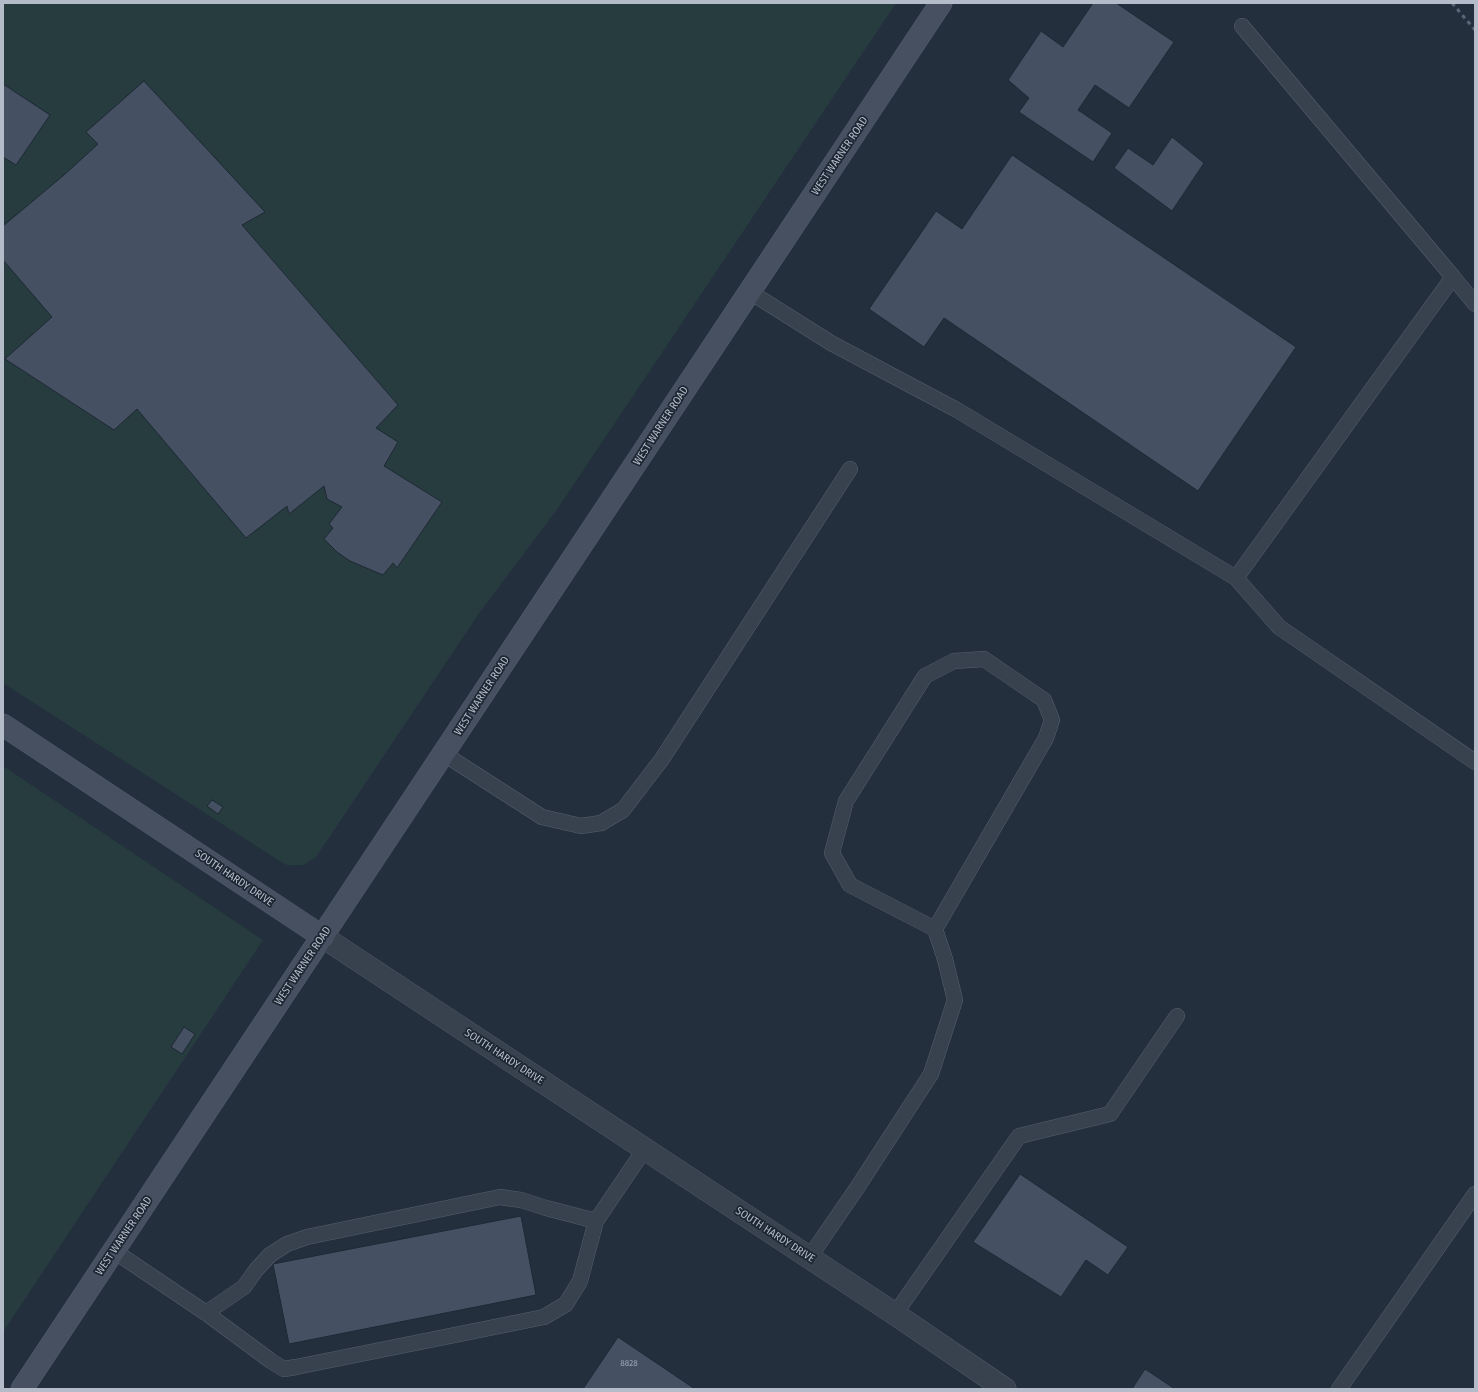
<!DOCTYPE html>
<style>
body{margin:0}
#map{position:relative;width:1478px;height:1392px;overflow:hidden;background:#242f3e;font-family:"Fira Sans Condensed",sans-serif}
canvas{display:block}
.frame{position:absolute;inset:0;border:4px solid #b4bcc9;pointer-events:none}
</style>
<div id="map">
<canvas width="1478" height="1392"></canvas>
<div class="frame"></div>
</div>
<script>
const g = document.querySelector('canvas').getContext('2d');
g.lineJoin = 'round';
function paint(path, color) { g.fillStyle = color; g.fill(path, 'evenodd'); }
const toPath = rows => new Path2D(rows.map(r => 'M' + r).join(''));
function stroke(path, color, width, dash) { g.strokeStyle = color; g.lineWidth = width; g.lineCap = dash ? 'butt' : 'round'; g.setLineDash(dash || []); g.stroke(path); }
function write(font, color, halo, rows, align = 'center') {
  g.font = font + ' "Fira Sans Condensed",sans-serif'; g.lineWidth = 3.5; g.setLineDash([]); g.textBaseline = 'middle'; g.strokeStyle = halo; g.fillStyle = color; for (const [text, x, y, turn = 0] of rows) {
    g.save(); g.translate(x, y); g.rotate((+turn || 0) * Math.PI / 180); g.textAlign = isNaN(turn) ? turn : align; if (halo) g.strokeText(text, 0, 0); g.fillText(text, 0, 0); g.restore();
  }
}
const green = toPath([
 [3,3,896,3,558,508,480,612,316,857,303,865,287,865,278,860,3,683],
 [3,766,263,940,3,1332]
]);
const building = toPath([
 [1093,3,1116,3,1174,42,1129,108,1095,85,1078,110,1112,133,1093,162,1019,112,1029,98,1008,80,1041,31,1063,47,1093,3],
 [144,81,265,212,242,225,398,405,376,428,398,442,384,466,442,502,397,568,393,563,383,575,350,561,337,552,324,539,333,528,329,524,342,507,327,499,324,486,289,514,287,506,246,538,137,409,114,430,5,359,52,317,3,260,3,226,64,175,98,144,86,132,144,81],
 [3,84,50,115,16,165,3,157,3,84],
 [1172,137,1204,163,1172,211,1114,168,1128,148,1153,165,1172,137],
 [1012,155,1296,347,1198,491,944,318,924,347,869,309,936,211,962,229,1012,155],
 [212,800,223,807,218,814,207,806,212,800],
 [184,1027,195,1034,182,1054,171,1047,184,1027],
 [1020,1174,1128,1247,1108,1275,1086,1260,1061,1297,973,1242,1020,1174],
 [521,1216,536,1295,289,1344,273,1264,521,1216],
 [618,1337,695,1389,583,1389,618,1337],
 [1145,1369,1175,1389,1132,1389,1145,1369]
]);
const lane = toPath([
 [1453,277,1475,304],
 [750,292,831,343,957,410,1236,578,1453,277,1242,26],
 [1236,578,1279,627,1475,762],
 [444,754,542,817,581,826,601,823,623,810,662,759,850,469],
 [114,1251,206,1313,271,1361,284,1369,296,1367,544,1317,566,1304,580,1281,596,1221,644,1150],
 [809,1258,857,1188,931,1074,955,1000,945,959,935,929,1046,738,1052,720,1044,700,984,659,954,661,925,676,846,801,832,853,850,885,935,929],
 [206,1313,244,1287,256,1270,270,1255,287,1244,307,1237,500,1197,521,1200,546,1208,596,1221],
 [895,1314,1019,1136,1110,1114,1177,1016],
 [1339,1389,1475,1194]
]);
const street = toPath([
 [323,937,895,1314,1005,1389]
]);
const secondary = toPath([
 [3,725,323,937],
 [22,1389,941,3]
]);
const rail = toPath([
 [1452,3,1475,30]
]);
const numberNames = [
 ["8828",629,1363]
];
const streetNames = [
 ["WEST WARNER ROAD",840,156,-56],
 ["WEST WARNER ROAD",661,426,-57],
 ["WEST WARNER ROAD",482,696,-57],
 ["SOUTH HARDY DRIVE",234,878,34],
 ["WEST WARNER ROAD",303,966,-56],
 ["SOUTH HARDY DRIVE",504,1057,33],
 ["SOUTH HARDY DRIVE",775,1235,33],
 ["WEST WARNER ROAD",124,1236,-56]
];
paint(green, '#263c3f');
paint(building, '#455162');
stroke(building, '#1f2835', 1);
stroke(lane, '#565f6c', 16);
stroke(street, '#565f6c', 23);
stroke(secondary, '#565f6c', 23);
stroke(lane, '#38414e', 15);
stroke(street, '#38414e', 22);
stroke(secondary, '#465061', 22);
stroke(rail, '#5a6575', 3, [4, 4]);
write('9px', '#98a1af', null, numberNames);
write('11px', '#b4bcc9', '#1d2633', streetNames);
</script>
